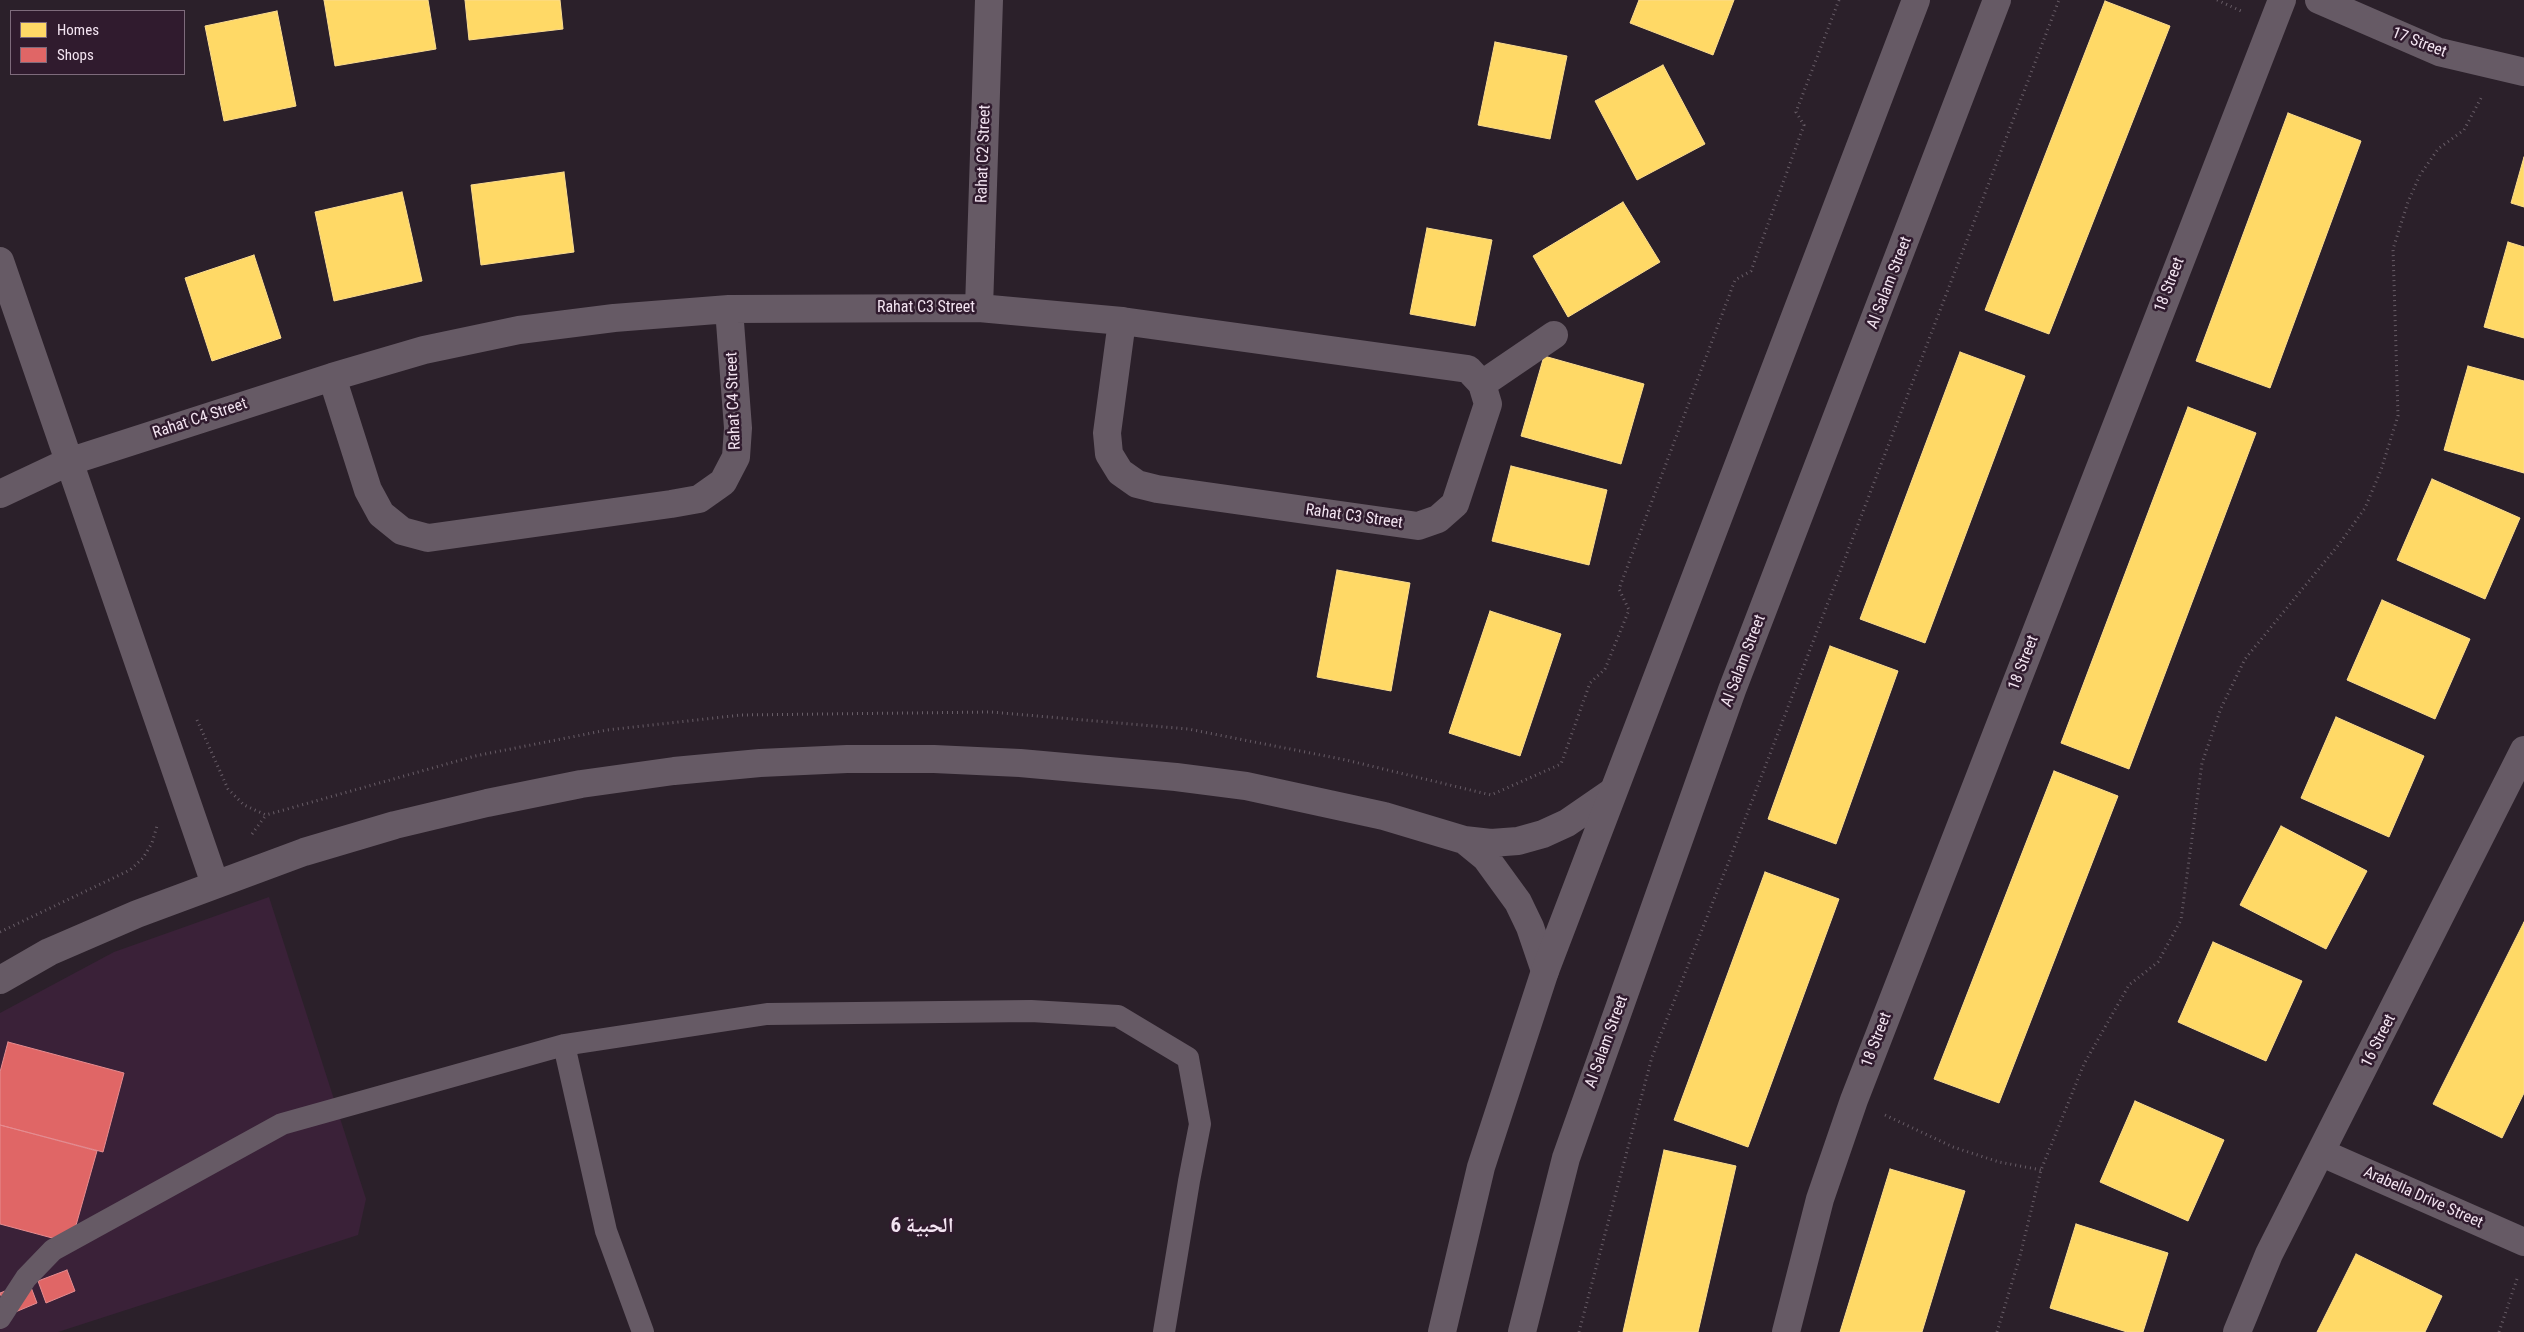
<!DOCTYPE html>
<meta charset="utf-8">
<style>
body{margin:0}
#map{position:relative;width:2524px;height:1332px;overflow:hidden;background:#2b202a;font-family:"Roboto Condensed",sans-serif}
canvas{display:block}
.legend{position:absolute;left:10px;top:10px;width:175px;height:65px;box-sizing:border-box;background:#301b2e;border:1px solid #7e6b7c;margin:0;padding:6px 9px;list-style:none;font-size:15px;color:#f3e4f1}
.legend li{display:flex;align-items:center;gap:10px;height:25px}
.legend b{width:25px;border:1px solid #7e6b7c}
</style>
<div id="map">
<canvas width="2524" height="1332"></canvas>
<ul class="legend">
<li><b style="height:14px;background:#ffd966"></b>Homes</li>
<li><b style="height:14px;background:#e06666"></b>Shops</li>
</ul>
</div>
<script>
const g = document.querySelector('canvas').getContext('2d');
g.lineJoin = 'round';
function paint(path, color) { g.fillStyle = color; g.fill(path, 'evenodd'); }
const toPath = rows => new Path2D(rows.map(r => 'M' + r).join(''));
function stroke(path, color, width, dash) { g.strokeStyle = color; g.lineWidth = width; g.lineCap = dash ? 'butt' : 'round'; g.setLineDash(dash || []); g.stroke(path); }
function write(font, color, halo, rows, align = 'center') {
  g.font = font + ' "Roboto Condensed","Noto Naskh Arabic",sans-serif'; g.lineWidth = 5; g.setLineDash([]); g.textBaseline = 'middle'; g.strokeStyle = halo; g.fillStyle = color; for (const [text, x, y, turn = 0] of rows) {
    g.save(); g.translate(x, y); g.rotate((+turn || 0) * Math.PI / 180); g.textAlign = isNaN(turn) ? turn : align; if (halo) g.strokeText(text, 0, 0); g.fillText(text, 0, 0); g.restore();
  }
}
const built = toPath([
 [269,897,366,1199,358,1235,58,1332,0,1332,0,1013,114,952]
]);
const homes = toPath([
 [324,0,428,0,436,49,335,66,324,0],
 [465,0,560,0,563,29,469,40,465,0],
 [1639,0,1734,0,1713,55,1630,23,1639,0],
 [2105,1,2170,26,2049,334,1985,310,2105,1],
 [277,11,296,106,224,121,205,26,277,11],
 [1495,42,1567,56,1550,139,1478,125,1495,42],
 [1663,65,1705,144,1637,180,1595,101,1663,65],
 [2288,113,2361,141,2270,388,2196,361,2288,113],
 [2524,157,2524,207,2511,203,2524,157],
 [564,172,574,252,481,265,471,185,564,172],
 [402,192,422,281,334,301,315,212,402,192],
 [1623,202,1660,262,1568,317,1533,256,1623,202],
 [1427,228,1492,240,1475,326,1410,314,1427,228],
 [2508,242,2524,247,2524,338,2484,327,2508,242],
 [254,255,281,338,212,361,185,278,254,255],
 [1960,352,2025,376,1925,643,1860,619,1960,352],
 [1544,356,1644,384,1621,464,1521,436,1544,356],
 [2468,366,2524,381,2524,473,2444,450,2468,366],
 [2188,407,2256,433,2129,769,2061,743,2188,407],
 [1511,466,1607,490,1589,565,1492,541,1511,466],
 [2432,479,2520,518,2485,599,2397,560,2432,479],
 [1337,570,1410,583,1391,691,1317,677,1337,570],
 [2382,600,2470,639,2435,719,2347,680,2382,600],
 [1490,611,1561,634,1520,756,1449,733,1490,611],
 [1830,646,1898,671,1836,844,1768,819,1830,646],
 [2336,717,2424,756,2389,837,2301,798,2336,717],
 [2054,771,2118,796,1999,1103,1934,1079,2054,771],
 [2281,826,2367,871,2326,949,2240,905,2281,826],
 [1765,872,1839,899,1748,1147,1674,1120,1765,872],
 [2524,922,2524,1093,2502,1138,2433,1104,2524,922],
 [2213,942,2302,981,2266,1061,2178,1022,2213,942],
 [2135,1101,2224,1140,2188,1221,2100,1182,2135,1101],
 [1664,1150,1736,1166,1698,1332,1623,1332,1664,1150],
 [1890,1169,1965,1191,1922,1332,1840,1332,1890,1169],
 [2076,1224,2168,1253,2143,1332,2127,1332,2050,1308,2076,1224],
 [2356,1254,2442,1296,2425,1332,2317,1332,2356,1254]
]);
const shops = toPath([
 [8,1042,124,1073,103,1152,0,1125,0,1072,8,1042],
 [0,1125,97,1151,71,1243,0,1224,0,1125],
 [67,1270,75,1291,46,1303,38,1281,67,1270],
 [29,1282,37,1303,8,1315,0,1293,29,1282]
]);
const path = toPath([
 [2217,0,2241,11],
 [197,720,228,789,244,805,266,815,475,756,607,730,741,715,991,712,1188,729,1346,760,1491,795,1561,764,1590,683,1605,669,1629,610,1619,589,1735,280,1751,271,1804,125,1796,112,1839,0],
 [252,834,266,815],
 [0,932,130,870,143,858,152,843,157,826],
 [1885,1115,1953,1147,1999,1162,2041,1170],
 [1579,1332,1652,1057,1729,861,2059,0],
 [1997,1332,2020,1256,2041,1170,2084,1064,2129,985,2158,962,2181,920,2202,763,2221,708,2245,659,2340,543,2365,508,2381,470,2398,416,2393,249,2408,202,2420,175,2438,149,2464,130,2481,98],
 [2499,1332,2518,1276]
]);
const service = toPath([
 [564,1045,606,1231,643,1332],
 [0,1318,26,1278,53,1250,282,1124,564,1045,767,1014,1031,1011,1118,1016,1188,1058,1200,1124,1189,1181,1164,1332]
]);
const minor = toPath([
 [2319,0,2439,52,2524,72],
 [0,261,215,884],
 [979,308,989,0],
 [332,377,368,490,381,514,402,531,428,538,671,504,699,499,723,482,736,457,738,428,729,309],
 [1482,384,1554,335],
 [0,494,68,462,332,377,424,350,519,330,614,318,729,309,979,308,1122,321,1468,369,1482,384,1488,404,1455,504,1438,519,1418,526,1157,489,1137,484,1120,472,1109,454,1107,433,1122,321],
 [1464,840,1486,858,1518,902,1530,927,1545,971],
 [0,980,49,952,137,914,304,852,395,825,487,803,581,784,674,771,760,763,847,759,934,759,1020,763,1176,777,1246,786,1384,816,1464,840,1491,843,1518,841,1543,834,1567,823,1612,792],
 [2322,1153,2524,1242],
 [1786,1332,1820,1199,1854,1100,2282,0],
 [2237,1332,2269,1254,2524,750]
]);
const tertiary = toPath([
 [1442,1332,1481,1167,1545,971,1916,0],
 [1522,1332,1566,1158,1732,690,1997,0]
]);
const streetNames = [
 ["17 Street",2419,43,21],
 ["Rahat C2 Street",984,154,-88],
 ["Al Salam Street",1890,283,-69],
 ["18 Street",2170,285,-69],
 ["Rahat C3 Street",926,308],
 ["Rahat C4 Street",734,401,-92],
 ["Rahat C4 Street",200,419,-18],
 ["Rahat C3 Street",1354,517,8],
 ["Al Salam Street",1744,661,-69],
 ["18 Street",2024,663,-69],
 ["18 Street",1877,1040,-69],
 ["16 Street",2379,1041,-63],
 ["Al Salam Street",1607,1042,-70],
 ["Arabella Drive Street",2423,1198,24]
];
const districtNames = [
 ["الحبية 6",922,1227]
];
paint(built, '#3a2138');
paint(homes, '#ffd966');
stroke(homes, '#fbdc90', 1);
paint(shops, '#e06666');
stroke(shops, '#e68c90', 1);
stroke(path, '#685d67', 3, [1, 4]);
stroke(service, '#665a65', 22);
stroke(minor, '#665a65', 28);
stroke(tertiary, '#665a65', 28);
write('16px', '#f3e4f1', '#301b2e', streetNames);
write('bold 21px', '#f3e4f1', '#301b2e', districtNames);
</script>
